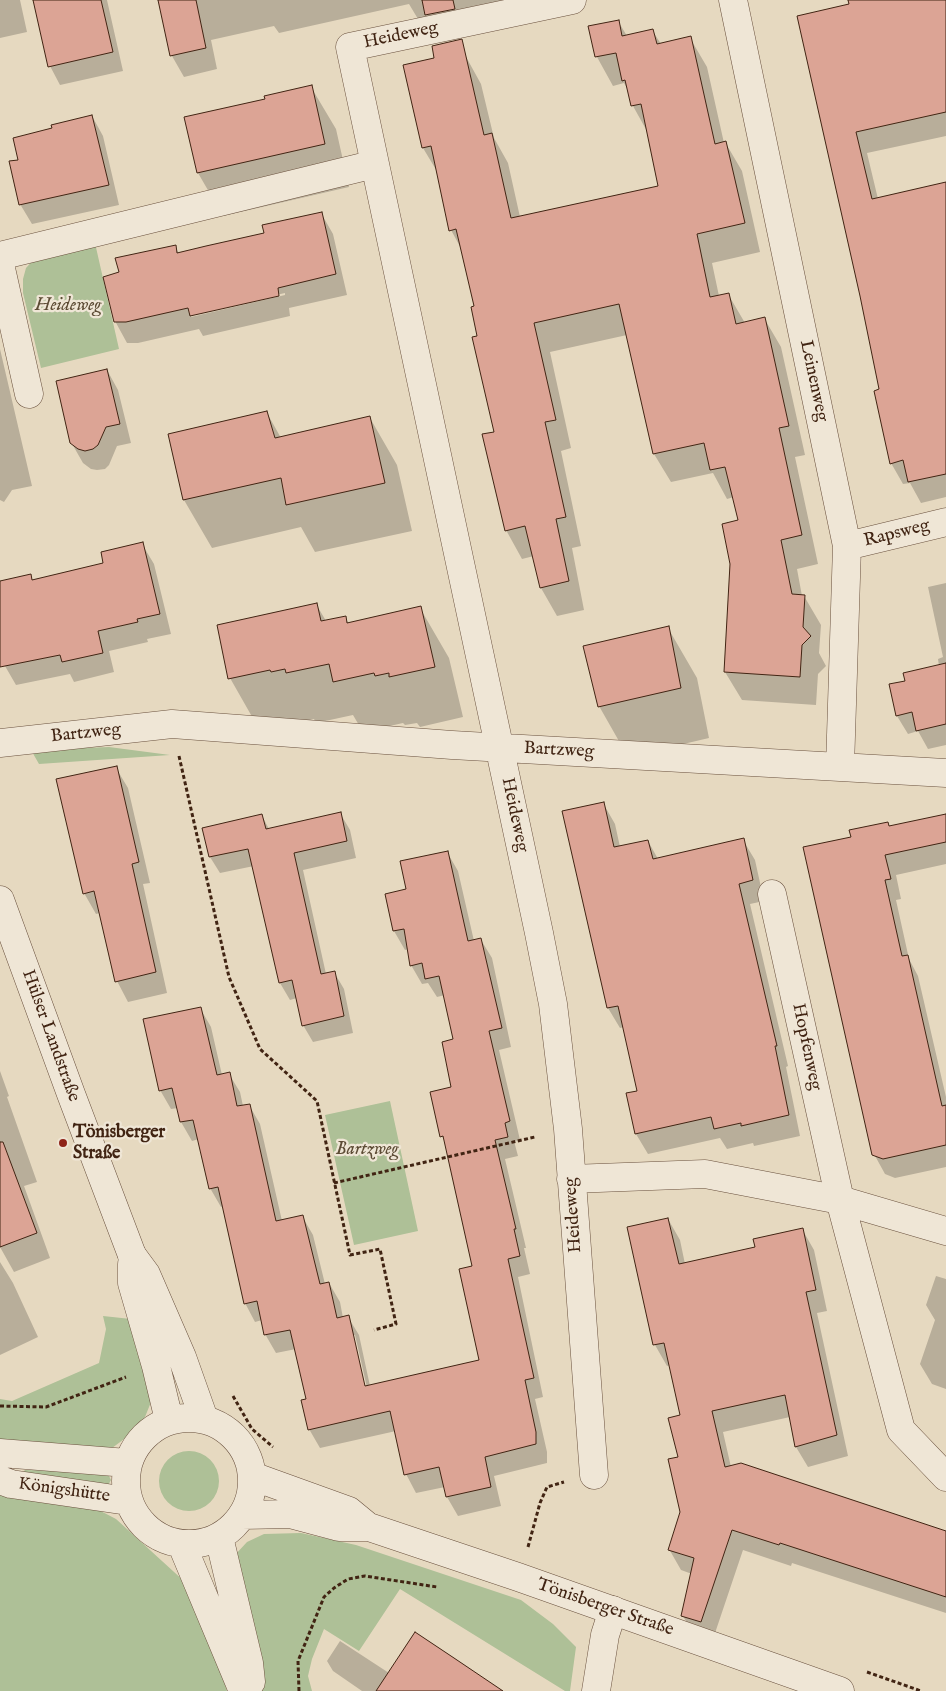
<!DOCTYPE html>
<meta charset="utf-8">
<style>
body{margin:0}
canvas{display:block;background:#e6d9c0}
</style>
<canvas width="946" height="1691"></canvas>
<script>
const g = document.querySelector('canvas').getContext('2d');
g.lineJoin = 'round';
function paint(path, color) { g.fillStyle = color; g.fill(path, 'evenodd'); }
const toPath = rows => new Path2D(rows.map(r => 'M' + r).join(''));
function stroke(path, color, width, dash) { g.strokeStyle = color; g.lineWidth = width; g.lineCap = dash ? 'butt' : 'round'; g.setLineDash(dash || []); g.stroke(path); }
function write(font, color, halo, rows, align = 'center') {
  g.font = font + ' "IM FELL English",serif'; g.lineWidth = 4.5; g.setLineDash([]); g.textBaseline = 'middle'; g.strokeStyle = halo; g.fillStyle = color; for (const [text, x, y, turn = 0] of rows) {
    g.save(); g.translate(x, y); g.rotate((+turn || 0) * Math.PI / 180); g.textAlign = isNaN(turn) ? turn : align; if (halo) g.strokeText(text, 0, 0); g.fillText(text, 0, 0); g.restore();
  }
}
const green = toPath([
 [95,243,119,349,41,368,23,293,23,279,26,268,35,258],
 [109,747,170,755,39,764,31,750],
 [390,1101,418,1231,354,1245,325,1115],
 [103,1316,131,1319,151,1402,145,1417,131,1434,112,1448,90,1452,0,1447,0,1399,12,1401,99,1363,106,1329],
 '159 1481a30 30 0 1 1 60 0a30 30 0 1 1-60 0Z',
 [25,1470,107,1472,111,1480,107,1487,20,1475],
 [0,1491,93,1507,116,1519,185,1582,204,1616,227,1691,0,1691],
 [301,1533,356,1545,521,1600,553,1624,576,1647,570,1691,565,1691,400,1589,359,1651,324,1629,312,1659,308,1676,312,1691,262,1691,255,1646,234,1556,247,1542,264,1534]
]);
const shadow = toPath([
 [0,0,20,0,27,32,0,38],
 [35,0,107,0,123,71,60,85,50,66],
 [159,0,561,0,418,19,409,4,279,33,274,26,211,40,217,69,184,77,172,56],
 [850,0,946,0,946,136,867,153,878,199,946,183,946,497,921,503,910,483,903,484,891,463,881,390,861,295],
 [618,21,627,36,652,30,661,44,690,38,707,67,724,143,725,142,742,171,760,252,712,263,719,296,728,294,745,323,764,318,781,347,805,455,795,457,818,564,797,569,802,596,804,596,821,625,819,653,826,666,818,674,816,705,742,700,725,672,739,521,734,497,727,499,713,473,671,482,654,454,627,335,550,352,571,448,561,451,581,546,572,548,584,610,557,616,541,588,534,556,522,559,506,530,495,433,478,337,476,307,463,252,451,230,438,173,423,148,405,68,465,55,481,84,494,138,508,163,520,217,660,187,648,133,633,106,629,92,624,83,613,86,597,57,590,27],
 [311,87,336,129,349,187,223,216,198,173,186,118,266,100],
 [92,116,103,136,119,205,32,224,20,204,19,161,54,129],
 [321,213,333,234,347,295,289,308,290,316,203,336,199,329,138,343,127,343,115,321,120,273,175,246,179,254,265,234],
 [285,293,285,295,191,317,191,314],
 [0,349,32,486,12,490,4,502,0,500],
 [107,370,118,390,131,443,117,446,109,465,105,469,97,470,91,469,83,463,71,442],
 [267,413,281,438,370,418,397,465,412,531,315,552,301,527,212,548,184,500,170,435],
 [142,544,154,564,171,634,147,639,148,642,109,651,114,672,74,682,70,674,16,685,5,666,0,646,0,582,30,575,33,581,105,564],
 [946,583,946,745,928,749,918,731,908,734,897,716,891,685,907,682,939,666,938,659,943,657,928,587],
 [316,604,326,621,345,617,349,624,420,608,449,658,463,717,420,727,417,723,405,725,403,723,363,732,353,715,316,723,314,719,301,722,300,719,259,729,230,678],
 [668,628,697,678,709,738,628,757,599,706],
 [116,768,128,788,150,883,143,884,167,993,128,1002,117,981,100,913,96,914,84,893],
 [603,803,615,824,620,847,648,841,658,859,743,840,755,860,764,901,750,904,788,1066,786,1067,800,1136,754,1146,753,1143,727,1149,720,1138,648,1154,636,1134,638,1092,624,1027,620,1028,608,1008],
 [340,813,350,830,356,858,303,870,326,974,334,972,344,989,353,1033,313,1042,303,1025,297,998,290,1000,280,983,254,866,220,873,210,857,262,816,269,829],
 [946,816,946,864,896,875,901,899,896,900,909,959,918,976,946,1097,946,1167,895,1178,885,1174,874,1154,852,838,889,827],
 [447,852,458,871,474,941,481,940,492,958,511,1047,499,1050,520,1140,514,1141,518,1156,505,1159,526,1248,524,1248,530,1274,518,1277,543,1397,535,1399,547,1452,547,1463,494,1476,501,1506,458,1516,447,1497,445,1487,416,1493,406,1474,396,1431,320,1448,309,1429,307,1400,296,1349,276,1353,265,1334,262,1320,255,1322,245,1303,223,1206,221,1207,210,1188,199,1139,192,1141,181,1122,178,1108,171,1109,160,1090,200,1008,211,1027,222,1075,229,1074,240,1092,243,1106,249,1105,260,1124,282,1221,302,1216,313,1235,325,1284,329,1283,340,1302,343,1318,348,1317,359,1335,370,1386,481,1361,473,1267,446,1144,442,1136,453,1088,455,1040,445,995,437,997,428,983,422,984,411,965,409,949,405,950,394,931,387,895,408,890],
 [352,1335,355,1335,368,1392,365,1392],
 [0,1071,9,1096,7,1097,37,1182,24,1186,50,1258,14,1272,0,1247],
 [668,1219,680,1240,685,1264,756,1248,802,1229,814,1250,827,1311,817,1313,848,1456,808,1467,796,1447,790,1417,723,1432,731,1467,946,1531,946,1613,792,1563,791,1566,743,1550,712,1642,695,1637,683,1616,692,1574,681,1570,669,1549,681,1512,679,1458,682,1416,670,1365,667,1366,655,1345,628,1228],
 [0,1262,13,1283,38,1337,0,1355],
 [936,1276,946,1279,946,1389,932,1384,920,1364,935,1320,926,1305],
 [340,1641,389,1673,501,1691,362,1691,333,1671,327,1661]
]);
const building = toPath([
 [33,0,101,0,113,52,48,67,33,0],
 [158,0,196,0,206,48,170,56,158,0],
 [422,0,453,0,455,9,425,15,422,0],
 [848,0,946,0,946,112,856,132,872,199,946,182,946,474,908,482,903,460,890,464,874,391,879,389,860,296,797,16,849,4,848,0],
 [619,20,622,36,653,29,657,44,691,36,715,144,726,141,745,223,697,234,710,297,729,293,736,324,765,317,789,426,779,428,802,535,781,540,792,594,805,595,803,627,811,636,802,645,800,677,724,672,730,564,722,524,738,520,725,467,710,470,704,443,653,454,619,304,534,323,556,420,545,422,566,517,556,519,569,581,540,588,525,526,505,531,482,434,494,432,472,337,477,336,471,307,474,306,456,229,449,231,431,146,422,148,403,65,434,58,432,46,462,39,484,135,492,133,511,218,658,186,641,104,631,106,625,80,622,81,616,53,595,57,588,26,619,20],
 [312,85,325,144,197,173,184,117,265,99,264,96,312,85],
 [92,115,109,185,19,205,9,161,18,160,13,138,52,128,51,125,92,115],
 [322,212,336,274,278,288,279,296,190,316,188,308,126,322,114,322,103,277,119,272,115,258,176,245,177,253,206,246,264,233,262,225,322,212],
 [107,369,120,424,106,427,98,445,93,449,85,451,78,449,70,443,56,381,107,369],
 [267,411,275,438,370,416,385,483,286,505,281,478,183,500,168,434,267,411],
 [143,542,160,614,137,619,138,622,98,631,103,653,62,662,60,655,0,667,0,581,31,574,32,580,103,563,101,552,143,542],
 [317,603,321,621,346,616,347,623,421,606,435,667,389,677,389,673,375,676,374,673,333,682,329,664,286,673,285,669,271,672,270,670,228,679,217,625,317,603],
 [669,626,681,688,598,707,583,646,669,626],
 [946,663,946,724,916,731,912,712,896,716,889,684,905,681,903,673,946,663],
 [117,766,139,862,132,864,156,972,115,982,94,891,83,894,56,779,117,766],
 [604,802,614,847,648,840,653,859,744,838,753,880,739,884,777,1046,775,1046,789,1115,741,1126,741,1123,714,1129,711,1117,635,1134,626,1093,637,1091,618,1006,607,1008,562,811,604,802],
 [341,812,347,841,294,853,321,974,335,971,344,1016,302,1026,292,980,279,983,248,849,209,857,202,828,262,814,266,829,341,812],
 [946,814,946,842,885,855,891,879,885,880,902,956,908,955,942,1106,946,1105,946,1145,883,1159,872,1155,803,847,851,837,849,830,888,822,889,826,946,814],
 [448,851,468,941,481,938,502,1028,489,1031,510,1121,505,1123,508,1137,495,1140,516,1229,514,1229,520,1256,508,1259,534,1378,525,1380,536,1432,536,1444,485,1457,491,1487,446,1497,439,1467,404,1475,390,1411,308,1430,301,1400,306,1399,290,1330,264,1335,257,1301,244,1304,218,1187,209,1189,193,1120,180,1122,172,1088,159,1091,143,1019,201,1007,217,1075,230,1072,237,1106,250,1104,276,1221,303,1215,320,1284,329,1282,337,1318,349,1315,365,1386,479,1360,459,1269,472,1266,443,1136,440,1137,430,1092,451,1087,442,1042,453,1039,439,976,425,979,422,963,410,966,404,929,393,931,385,894,406,889,400,861,448,851],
 [0,1142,3,1142,37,1233,0,1247,0,1142],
 [668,1218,679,1264,755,1247,753,1239,803,1228,816,1290,806,1292,837,1435,795,1447,785,1395,712,1411,725,1467,741,1463,946,1531,946,1597,780,1543,779,1545,732,1530,701,1622,681,1616,694,1558,668,1550,680,1512,668,1459,678,1457,668,1418,680,1415,664,1343,653,1345,627,1227,668,1218],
 [415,1632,454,1658,503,1691,376,1691,415,1632]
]);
const path = toPath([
 [179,756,229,977,260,1049,317,1101,350,1255,380,1249,396,1324,374,1330],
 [334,1183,535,1137],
 [233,1396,252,1429,273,1447],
 [0,1406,46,1407,126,1377],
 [528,1547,540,1503,547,1487,564,1482],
 [867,1672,921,1691],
 [299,1691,298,1661,324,1597,334,1588,348,1579,365,1576,437,1587]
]);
const minor = toPath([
 [572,0,350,47,539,933,553,1004,568,1129,594,1475],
 [733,0,847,546,840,767],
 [0,256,375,164],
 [0,264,29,394],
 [847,546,946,522],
 [0,743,172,724,452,745,946,773],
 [772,894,840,1200,901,1430,946,1477],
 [0,900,71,1094,132,1255],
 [571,1179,705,1174,840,1200,946,1231],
 [596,1691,605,1635,613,1610]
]);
const tertiary = toPath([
 [132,1255,146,1274,182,1357,204,1419],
 [132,1264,132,1283,156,1366,169,1420],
 '126 1481a63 63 0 1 1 126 0a63 63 0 1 1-126 0Z',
 [0,1453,127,1463],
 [252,1476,349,1511,366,1525],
 [0,1480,11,1484,128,1501],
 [242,1515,290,1514,339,1527,369,1527,518,1577,840,1691],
 [219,1537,249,1663,251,1682],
 [182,1545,243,1691]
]);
const markers = [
 [63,1143,5,"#8f2418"]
];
const streetNames = [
 ["Heideweg",401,36,-12],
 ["Leinenweg",813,381,78],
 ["Rapsweg",897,534,-14],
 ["Bartzweg",86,734,-6],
 ["Bartzweg",559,751,3],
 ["Heideweg",514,815,78],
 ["Hülser Landstraße",50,1036,70],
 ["Hopfenweg",806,1047,78],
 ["Heideweg",574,1215,-94],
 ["Königshütte",64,1491,8],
 ["Tönisberger Straße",605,1608,19]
];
const parkNames = [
 ["Heideweg",68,306],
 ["Bartzweg",367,1150]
];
const poiNames = [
 ["Tönisberger",73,1133],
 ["Straße",73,1154]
];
paint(green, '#aec097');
paint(shadow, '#0003');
paint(building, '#dca495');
stroke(building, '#412413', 1);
stroke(minor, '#6a513e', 29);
stroke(tertiary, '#6a513e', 29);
stroke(path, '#412413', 3, [4, 2.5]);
stroke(minor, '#efe6d6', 28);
stroke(tertiary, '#efe6d6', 28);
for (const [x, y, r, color] of markers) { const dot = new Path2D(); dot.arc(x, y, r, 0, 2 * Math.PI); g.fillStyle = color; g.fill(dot); stroke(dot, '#efe6d6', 2); }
write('18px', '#412413', '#efe6d6', streetNames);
write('italic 18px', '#5c4b34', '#efe6d6', parkNames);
write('bold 18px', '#412413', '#efe6d6', poiNames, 'left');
</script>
